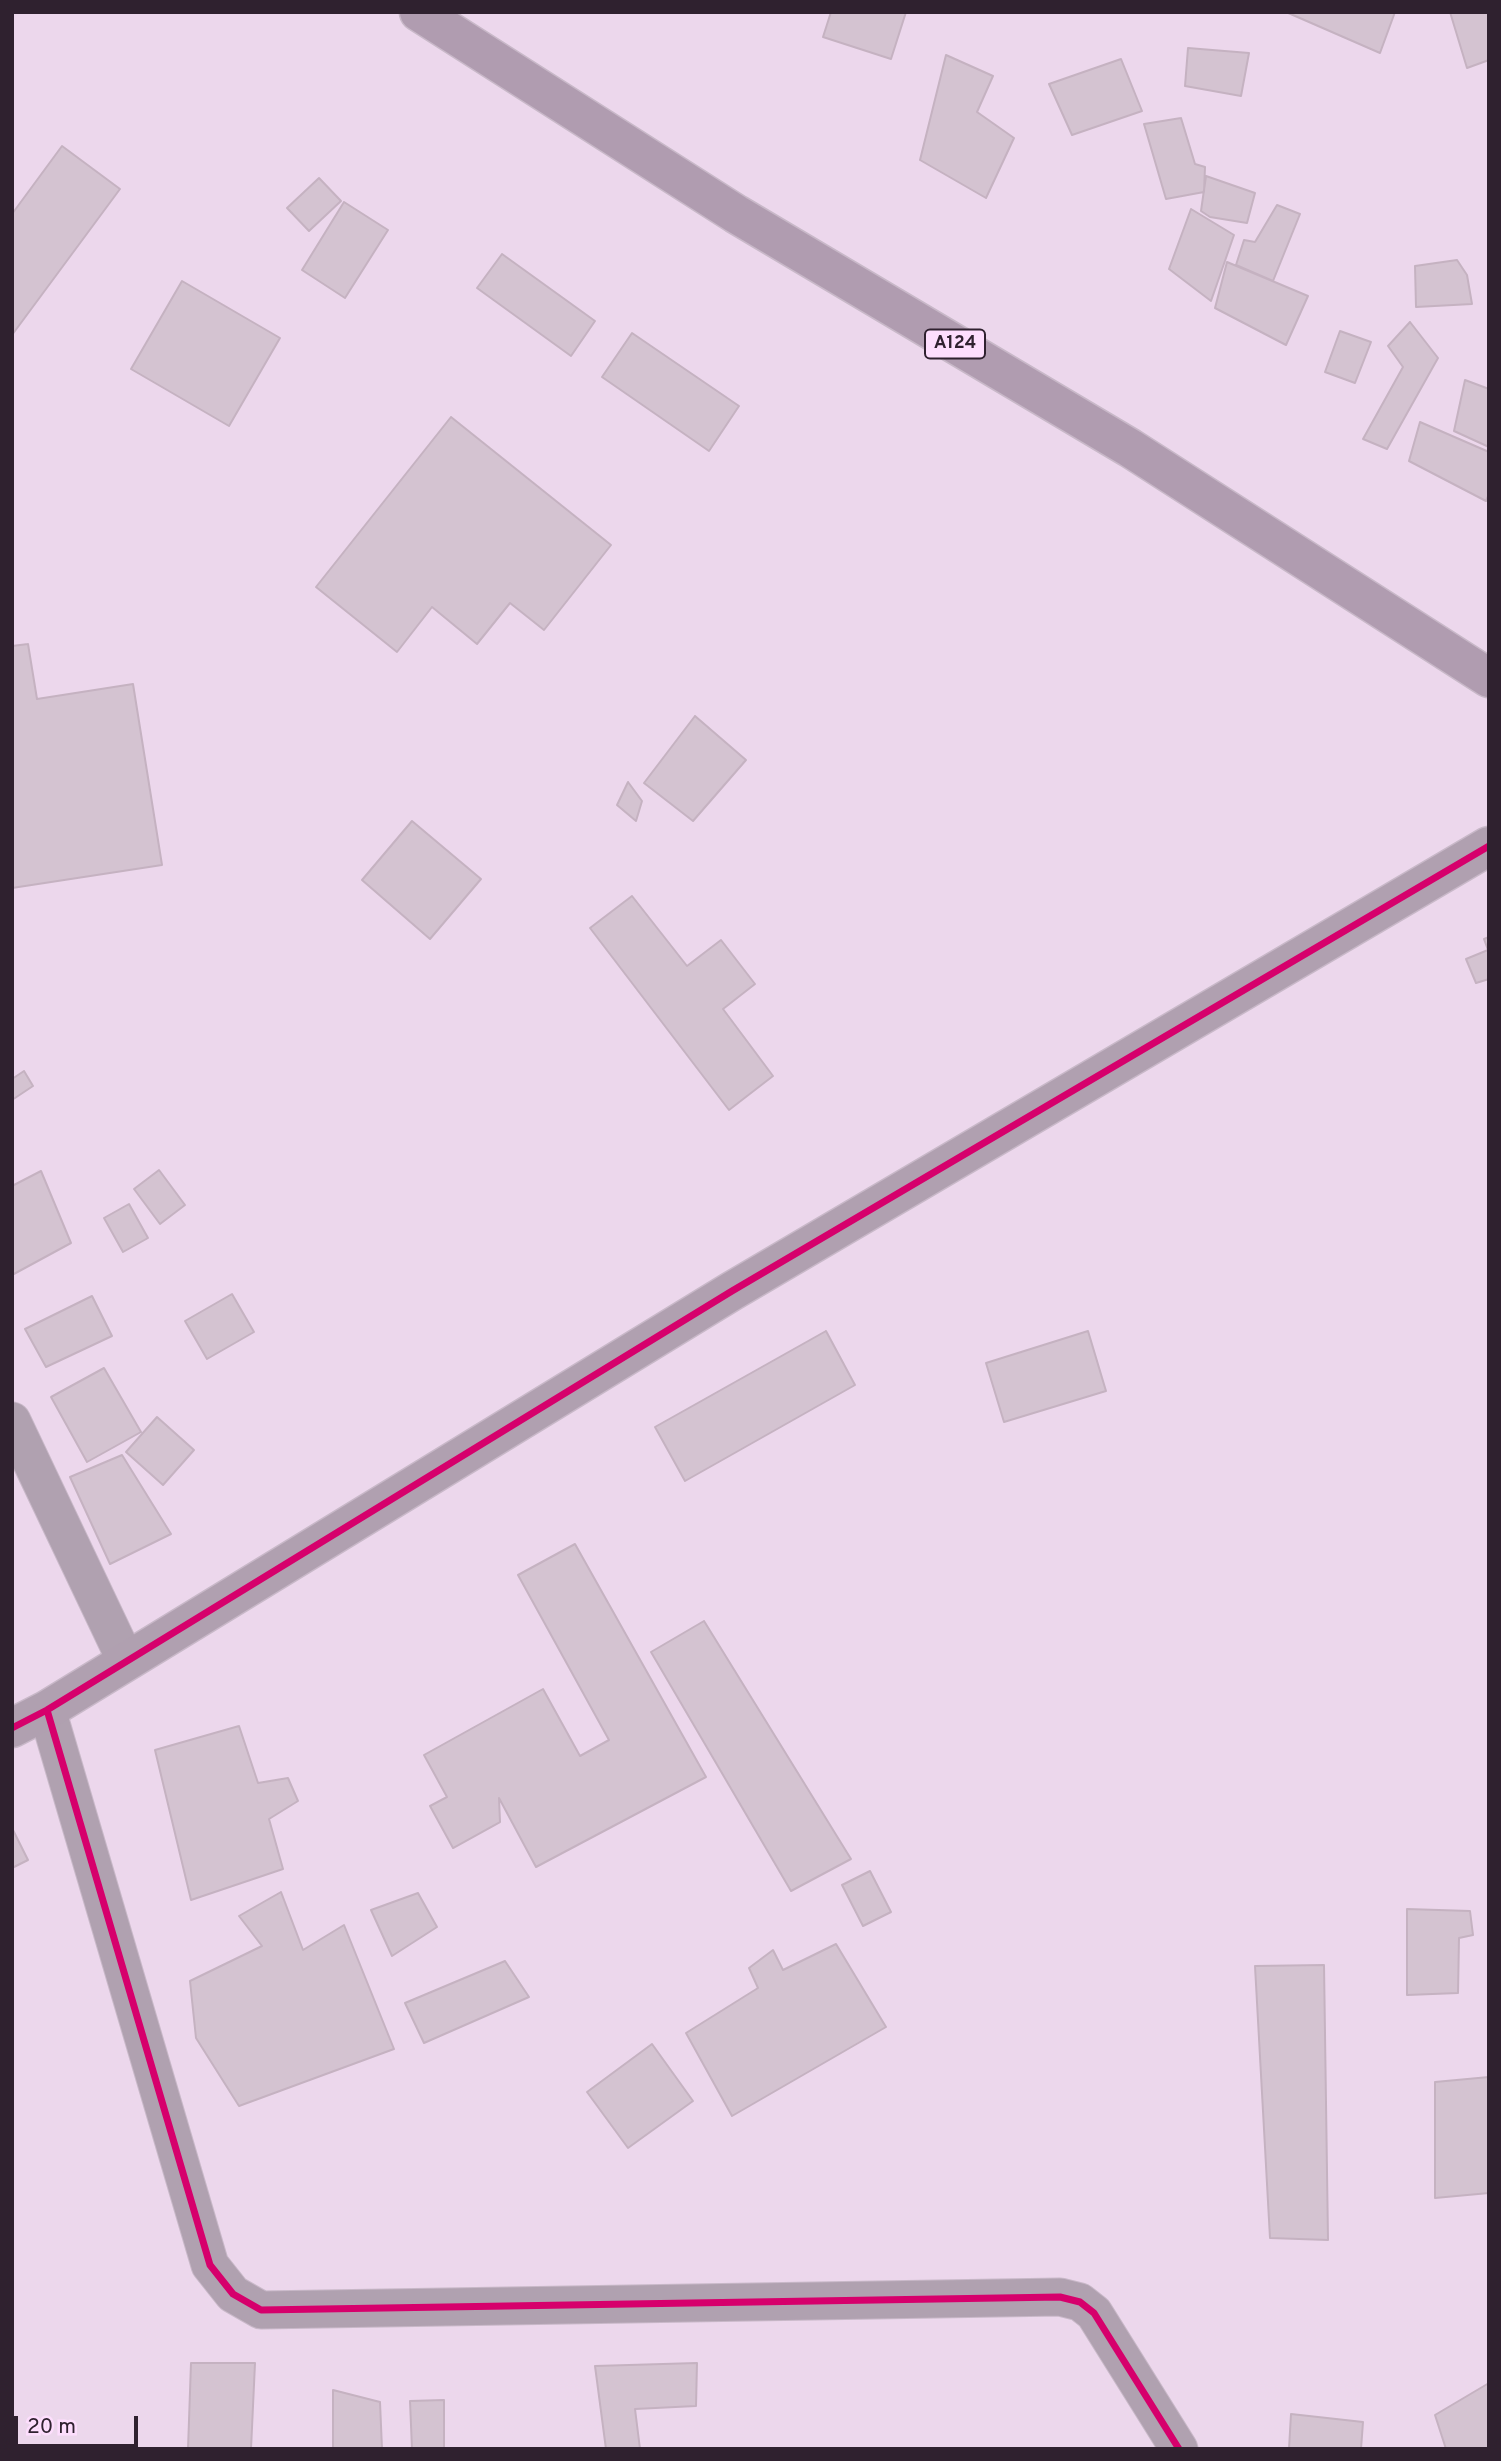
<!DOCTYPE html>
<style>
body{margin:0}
#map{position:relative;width:1501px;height:2461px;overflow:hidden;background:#ecd7ec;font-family:Overpass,sans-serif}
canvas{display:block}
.frame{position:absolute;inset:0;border:14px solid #2f212f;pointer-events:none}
.scale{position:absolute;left:14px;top:2416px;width:124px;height:32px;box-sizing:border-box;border:4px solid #2f212f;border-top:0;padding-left:9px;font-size:21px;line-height:24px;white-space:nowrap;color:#2f212f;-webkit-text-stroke:5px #fddefd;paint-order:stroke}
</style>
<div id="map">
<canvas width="1501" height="2461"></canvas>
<div class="frame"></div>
<div class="scale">20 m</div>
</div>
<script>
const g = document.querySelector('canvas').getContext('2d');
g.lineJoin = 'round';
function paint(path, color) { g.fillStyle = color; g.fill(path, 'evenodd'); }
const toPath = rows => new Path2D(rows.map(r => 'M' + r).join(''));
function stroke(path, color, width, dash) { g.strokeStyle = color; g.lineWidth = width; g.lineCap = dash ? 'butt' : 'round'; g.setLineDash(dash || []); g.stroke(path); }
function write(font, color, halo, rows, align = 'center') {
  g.font = font + ' Overpass,sans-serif'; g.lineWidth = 5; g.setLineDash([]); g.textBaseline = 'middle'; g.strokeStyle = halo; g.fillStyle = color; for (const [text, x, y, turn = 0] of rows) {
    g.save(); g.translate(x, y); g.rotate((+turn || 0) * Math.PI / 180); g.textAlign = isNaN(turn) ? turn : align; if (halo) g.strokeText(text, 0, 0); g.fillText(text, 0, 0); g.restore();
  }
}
const building = toPath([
 [831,12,906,12,891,59,823,37,831,12],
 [1286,12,1395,12,1380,53,1286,12],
 [1450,12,1489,12,1489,60,1467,68,1450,12],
 [1188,48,1249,53,1241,96,1185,86,1188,48],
 [946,55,993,76,977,112,1014,138,986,198,920,160,946,55],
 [1121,59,1142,111,1072,135,1049,84,1121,59],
 [1181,118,1195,164,1205,167,1204,192,1166,199,1144,124,1181,118],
 [62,146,120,189,12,335,12,214,62,146],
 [1206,176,1255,193,1247,223,1210,217,1201,211,1206,176],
 [319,178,341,201,309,231,287,208,319,178],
 [344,202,388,230,345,298,302,270,344,202],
 [1277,205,1300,214,1273,281,1236,265,1244,240,1255,242,1277,205],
 [1191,209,1234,235,1211,301,1169,269,1191,209],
 [502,254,595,321,571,356,477,288,502,254],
 [1457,260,1467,275,1472,304,1416,307,1415,266,1457,260],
 [1227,262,1308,296,1286,345,1215,308,1227,262],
 [182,281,280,338,229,426,131,369,182,281],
 [1410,322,1438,358,1387,449,1363,439,1403,367,1388,346,1410,322],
 [1340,331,1371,342,1355,383,1325,372,1340,331],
 [632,333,739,406,709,451,602,377,632,333],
 [1465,380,1489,389,1489,447,1454,431,1465,380],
 [451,417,611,545,544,630,510,603,477,644,432,607,397,652,316,587,451,417],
 [1420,422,1489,452,1489,494,1486,501,1409,461,1420,422],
 [28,644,37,699,133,684,162,865,12,888,12,646,28,644],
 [695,716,746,760,693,821,644,783,695,716],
 [628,782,642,801,636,821,617,805,628,782],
 [412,821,481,879,430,939,362,880,412,821],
 [632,896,687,966,721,940,755,984,723,1009,773,1076,729,1110,590,928,632,896],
 [1489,937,1489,979,1476,983,1466,959,1488,950,1484,939,1489,937],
 [24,1071,33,1086,12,1100,12,1079,24,1071],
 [159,1170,185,1205,160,1224,134,1189,159,1170],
 [41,1171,71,1243,12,1275,12,1186,41,1171],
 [129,1204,148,1238,123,1252,104,1218,129,1204],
 [232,1294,254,1332,207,1359,185,1321,232,1294],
 [92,1296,112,1336,46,1367,25,1329,92,1296],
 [826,1331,855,1385,685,1481,655,1427,826,1331],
 [1088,1331,1106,1391,1004,1422,986,1363,1088,1331],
 [104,1368,141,1432,87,1462,51,1397,104,1368],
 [157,1417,194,1450,163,1485,126,1452,157,1417],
 [122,1455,171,1534,110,1564,70,1477,122,1455],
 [575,1544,706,1777,536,1867,499,1798,500,1822,453,1848,430,1806,447,1797,424,1755,543,1689,580,1756,609,1740,518,1575,575,1544],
 [704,1621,851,1859,791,1891,651,1652,704,1621],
 [239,1726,258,1783,288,1778,298,1801,269,1819,283,1869,191,1900,155,1750,239,1726],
 [12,1828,28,1860,12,1868,12,1828],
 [870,1871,891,1912,863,1926,842,1885,870,1871],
 [281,1892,303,1950,344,1925,394,2049,239,2106,196,2038,190,1981,262,1946,239,1916,281,1892],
 [418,1893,437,1927,392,1956,371,1910,418,1893],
 [1407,1909,1470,1911,1473,1935,1459,1938,1458,1993,1407,1995,1407,1909],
 [836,1944,886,2027,732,2116,686,2033,758,1988,749,1968,773,1950,783,1970,836,1944],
 [505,1961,529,1997,424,2043,405,2003,505,1961],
 [1324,1965,1328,2240,1270,2238,1255,1966,1324,1965],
 [652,2044,693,2101,628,2148,587,2092,652,2044],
 [1489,2077,1489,2193,1435,2198,1435,2082,1489,2077],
 [191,2363,255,2363,251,2449,188,2449,191,2363],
 [697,2363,696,2406,635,2409,640,2449,606,2449,595,2366,697,2363],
 [1489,2383,1489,2449,1446,2449,1435,2415,1489,2383],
 [333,2390,380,2402,382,2449,333,2449,333,2390],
 [444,2400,444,2449,412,2449,410,2401,444,2400],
 [1291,2414,1363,2422,1361,2449,1289,2449,1291,2414]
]);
const street = toPath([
 [12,1421,126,1661],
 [47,1710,210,2265,233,2294,261,2310,1060,2297,1080,2302,1094,2313,1179,2449]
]);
const secondary = toPath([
 [12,1728,47,1710,732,1291,1489,846]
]);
const highway = toPath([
 [419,12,736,214,1130,448,1489,678]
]);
const cycleway = toPath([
 [47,1710,210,2265,233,2294,261,2310,1060,2297,1080,2302,1094,2313,1179,2449],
 [12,1728,47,1710,732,1291,1489,846]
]);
const shields = [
 [955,344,60]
];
const shieldNames = [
 ["A124",955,344]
];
paint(building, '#d4c3d1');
stroke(building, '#c5b2c1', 2);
stroke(street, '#c8b8c8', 39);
stroke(secondary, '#c8b8c8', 41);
stroke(highway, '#c8b8c8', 41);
stroke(street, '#b0a1b0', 37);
stroke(secondary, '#b0a0b0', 38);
stroke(highway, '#b09cb0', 38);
stroke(cycleway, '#d6006c', 7);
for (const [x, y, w] of shields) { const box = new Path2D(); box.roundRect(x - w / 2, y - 14.5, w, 29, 5); g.fillStyle = '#fddefd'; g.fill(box); stroke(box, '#2f212f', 2); }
write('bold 18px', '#2f212f', null, shieldNames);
</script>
